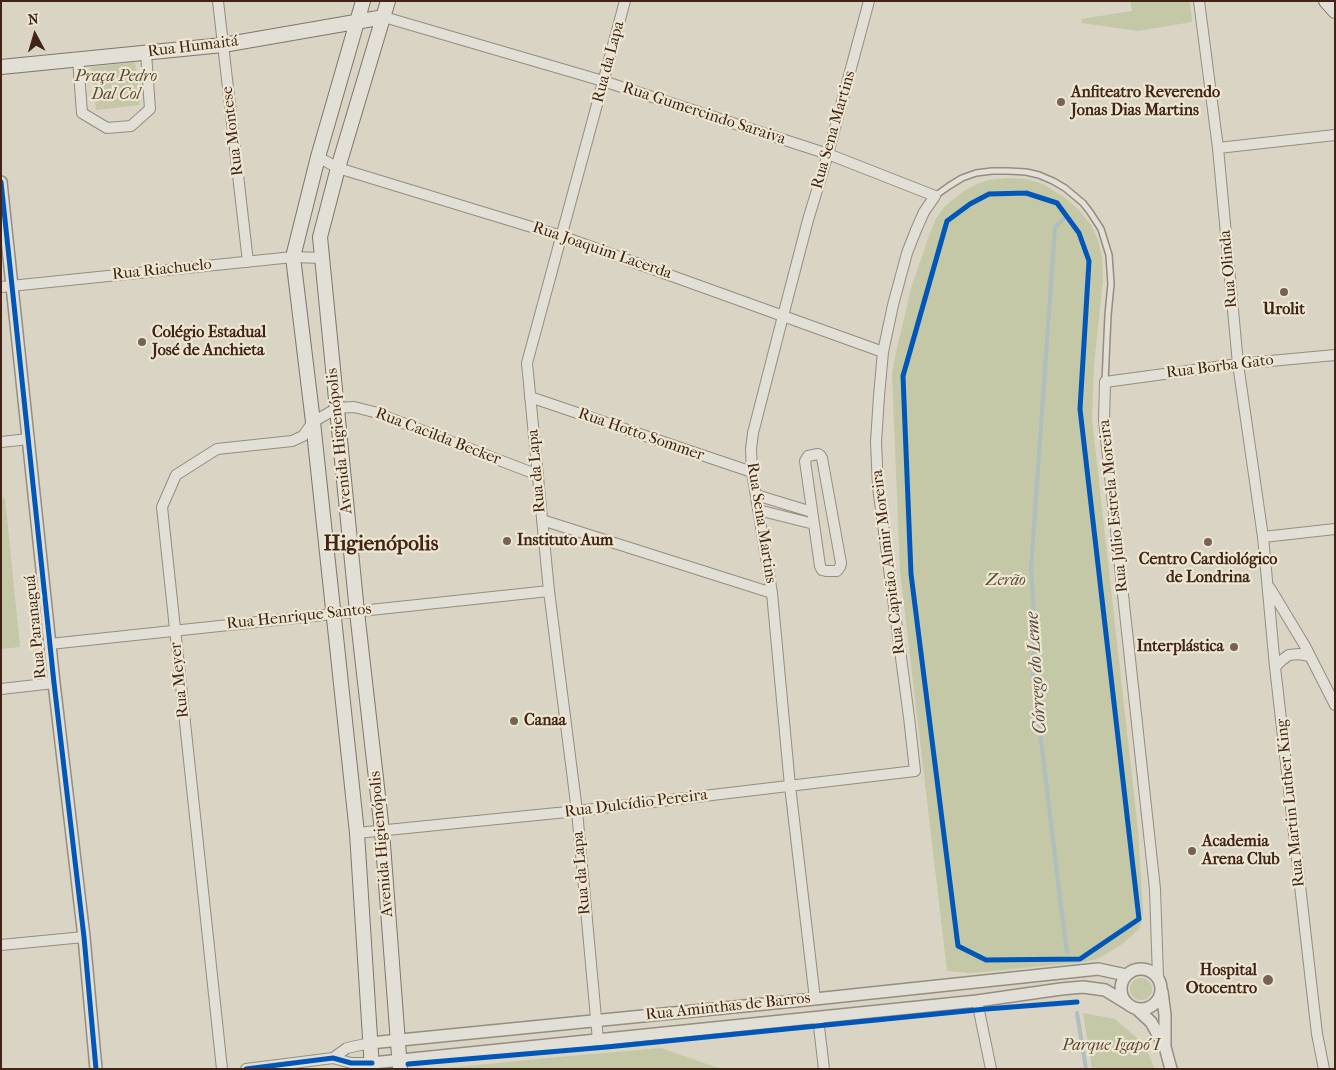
<!DOCTYPE html>
<meta charset="utf-8">
<style>
body{margin:0}
#map{position:relative;width:1336px;height:1070px;overflow:hidden;background:#d9d4c3;font-family:"IM FELL French Canon",serif}
canvas{display:block}
.frame{position:absolute;inset:0;border:2px solid #412415;pointer-events:none}
.north{position:absolute;left:10px;top:10px;width:50px;height:50px;-webkit-text-stroke:4px #ece6d2;paint-order:stroke;rotate:354deg;font-size:14px;font-weight:700;line-height:20px;text-align:center;color:#412415}
.north::after{content:'';display:block;margin:auto;width:18px;height:22px;background:#412415;clip-path:polygon(50% 0,100% 100%,50% 72%,0 100%)}
</style>
<div id="map">
<canvas width="1336" height="1070"></canvas>
<div class="frame"></div>
<div class="north">N</div>
</div>
<script>
const g = document.querySelector('canvas').getContext('2d');
g.lineJoin = 'round';
function paint(path, color) { g.fillStyle = color; g.fill(path, 'evenodd'); }
const toPath = rows => new Path2D(rows.map(r => 'M' + r).join(''));
function stroke(path, color, width, dash) { g.strokeStyle = color; g.lineWidth = width; g.lineCap = dash ? 'butt' : 'round'; g.setLineDash(dash || []); g.stroke(path); }
function write(font, color, halo, rows, align = 'center') {
  g.font = font + ' "IM FELL French Canon",serif'; g.lineWidth = 4.5; g.setLineDash([]); g.textBaseline = 'middle'; g.strokeStyle = halo; g.fillStyle = color; for (const [text, x, y, turn = 0] of rows) {
    g.save(); g.translate(x, y); g.rotate((+turn || 0) * Math.PI / 180); g.textAlign = isNaN(turn) ? turn : align; if (halo) g.strokeText(text, 0, 0); g.fillText(text, 0, 0); g.restore();
  }
}
const green = toPath([
 [1130,1,1190,1,1192,22,1138,31,1082,23,1081,19,1132,11],
 [135,62,140,105,96,110,91,67],
 [1007,178,1027,179,1043,184,1064,197,1079,210,1091,225,1098,240,1102,257,1103,279,1094,365,1092,419,1138,830,1143,911,1142,920,1139,929,1122,944,1098,959,1083,962,972,973,947,971,900,571,892,374,896,352,911,289,929,236,936,219,945,206,964,191,977,184,989,180],
 [5,498,20,647,1,649,1,499],
 '1130 989a11 11 0 1 1 22 0a11 11 0 1 1-22 0Z',
 [1083,1013,1115,1019,1144,1044,1155,1069,1092,1069],
 [661,1048,721,1069,436,1069,559,1057]
]);
const stream = toPath([
 [1066,217,1055,227,1031,568,1034,616,1033,672,1061,907,1067,952],
 [1077,1013,1086,1069]
]);
const service = toPath([
 [935,196,949,186,962,178,976,173,992,171,1008,171,1026,172,1039,175,1053,181,1065,188,1083,203,1090,212,1101,229,1109,255,1111,284,1108,315,1105,382]
]);
const minor = toPath([
 [218,1,248,262],
 [1199,1,1218,148,1238,364,1263,537,1275,667,1317,1034,1324,1069],
 [78,59,82,113,107,128,131,126,150,109,146,53],
 [1218,148,1335,135],
 [318,157,338,168,561,236,883,352],
 [1,287,293,257,322,258],
 [530,397,752,472],
 [1,442,29,439],
 [818,454,820,455,822,458,841,563,840,567,837,571,826,571,822,570,820,566,805,461,808,456,818,454],
 [756,495,812,512],
 [758,510,814,524],
 [542,520,772,593],
 [1263,537,1335,529],
 [1270,588,1305,646,1335,705],
 [50,644,549,591],
 [1275,667,1282,660,1289,655,1299,654,1309,656],
 [1,689,54,683],
 [357,833,577,811,915,771,909,717,878,487,876,442,879,396,883,352,893,305,907,253,916,230,924,212,935,196,828,154,603,81,384,17],
 [1,945,84,937],
 [1158,977,1155,889,1104,420,1105,382,1238,364,1335,355],
 [815,999,790,786,772,593,752,472,751,449,753,433,783,316,808,220,828,154,869,1],
 [977,1001,991,1069],
 [818,1018,824,1069],
 [598,1040,577,811,549,591,527,363,625,1],
 [333,1058,347,1048,370,1043],
 [222,1069,162,507,176,475,217,449,292,441,303,436,313,422,337,408,354,407,374,412,538,475],
 [246,1069,333,1058,351,1063,372,1063]
]);
const tertiary = toPath([
 [1,182,54,683,84,937,96,1069],
 '1121 989a20 20 0 1 1 40 0a20 20 0 1 1-40 0Z',
 [1162,992,1165,1015,1165,1045],
 [1137,1009,1151,1022,1165,1047,1171,1069],
 [370,1043,815,999,1098,969,1126,975],
 [372,1063,977,1001,1061,989,1083,987,1105,990,1128,1004]
]);
const secondary = toPath([
 [363,1,318,157,293,257,313,422,357,833,372,1069],
 [388,1,338,168,320,237,357,612,382,831,400,1069],
 [1326,1,1335,11],
 [1,67,223,45,384,17]
]);
const cycleway = toPath([
 [1,182,54,683,84,937,96,1069],
 [1026,193,1057,203,1079,233,1089,261,1080,409,1139,919,1080,959,986,960,958,946,911,574,903,376,947,221,970,204,989,194,1026,193],
 [408,1064,607,1047,986,1009,1077,1002],
 [246,1069,333,1058,351,1063,372,1063]
]);
const markers = [
 [1061,102,5,"#766252"],
 [1284,292,5,"#766252"],
 [142,342,5,"#766252"],
 [507,541,5,"#766252"],
 [1208,542,5,"#766252"],
 [1234,647,5,"#766252"],
 [514,721,5,"#766252"],
 [1192,851,5,"#766252"],
 [1268,980,6,"#766252"]
];
const streetNames = [
 ["Rua Humaitá",193,47,-7],
 ["Rua da Lapa",609,62,-75],
 ["Rua Gumercindo Saraiva",704,114,18],
 ["Rua Sena Martins",834,130,-74],
 ["Rua Montese",233,131,-97],
 ["Rua Joaquim Lacerda",602,251,19],
 ["Rua Olinda",1229,269,-95],
 ["Rua Riachuelo",162,270,-6],
 ["Rua Borba Gato",1220,367,-7],
 ["Rua Hotto Sommer",641,435,19],
 ["Rua Cacilda Becker",438,437,21],
 ["Avenida Higienópolis",340,441,-96],
 ["Rua da Lapa",537,471,-95],
 ["Rua Júlio Estrela Moreira",1114,506,-96],
 ["Rua Sena Martins",761,523,81],
 ["Rua Capitão Almir Moreira",889,562,-97],
 ["Rua Henrique Santos",299,617,-6],
 ["Rua Paranaguá",36,627,-96],
 ["Rua Meyer",180,680,-96],
 ["Rua Martin Luther King",1291,803,-96],
 ["Rua Dulcídio Pereira",636,804,-7],
 ["Avenida Higienópolis",382,844,-95],
 ["Rua da Lapa",582,873,-95],
 ["Rua Aminthas de Barros",728,1007,-6]
];
const parkNames = [
 ["Praça Pedro",116,77],
 ["Dal Col",116,95],
 ["Zerão",1006,581],
 ["Parque Igapó I",1111,1046]
];
const poiNames = [
 ["Anfiteatro Reverendo",1071,93],
 ["Jonas Dias Martins",1071,111],
 ["Urolit",1284,310,"center"],
 ["Colégio Estadual",152,333],
 ["José de Anchieta",152,351],
 ["Instituto Aum",517,541],
 ["Centro Cardiológico",1208,560,"center"],
 ["de Londrina",1208,578,"center"],
 ["Interplástica",1224,647,"right"],
 ["Canaa",524,721],
 ["Academia",1202,842],
 ["Arena Club",1202,860],
 ["Hospital",1257,971,"right"],
 ["Otocentro",1257,989,"right"]
];
const waterNames = [
 ["Córrego do Leme",1037,673,-94]
];
const districtNames = [
 ["Higienópolis",381,545]
];
paint(green, '#c5c8a6');
stroke(stream, '#aebfbe', 4);
stroke(service, '#948d82', 8);
stroke(minor, '#948d82', 12);
stroke(tertiary, '#948d82', 14);
stroke(secondary, '#7e766b', 16);
stroke(service, '#e2dfd7', 5);
stroke(minor, '#e2dfd7', 10);
stroke(tertiary, '#e2dfd7', 11);
stroke(secondary, '#e2dfd7', 14);
stroke(cycleway, '#0057b8', 5);
for (const [x, y, r, color] of markers) { const dot = new Path2D(); dot.arc(x, y, r, 0, 2 * Math.PI); g.fillStyle = color; g.fill(dot); stroke(dot, '#ece6d2', 2); }
write('16px', '#412415', '#ece6d2', streetNames);
write('italic 16px', '#5e4a34', '#ece6d2', parkNames);
write('bold 16px', '#412415', '#ece6d2', poiNames, 'left');
write('italic 18px', '#58483f', '#ece6d2', waterNames);
write('bold 21px', '#412415', '#ece6d2', districtNames);
</script>
